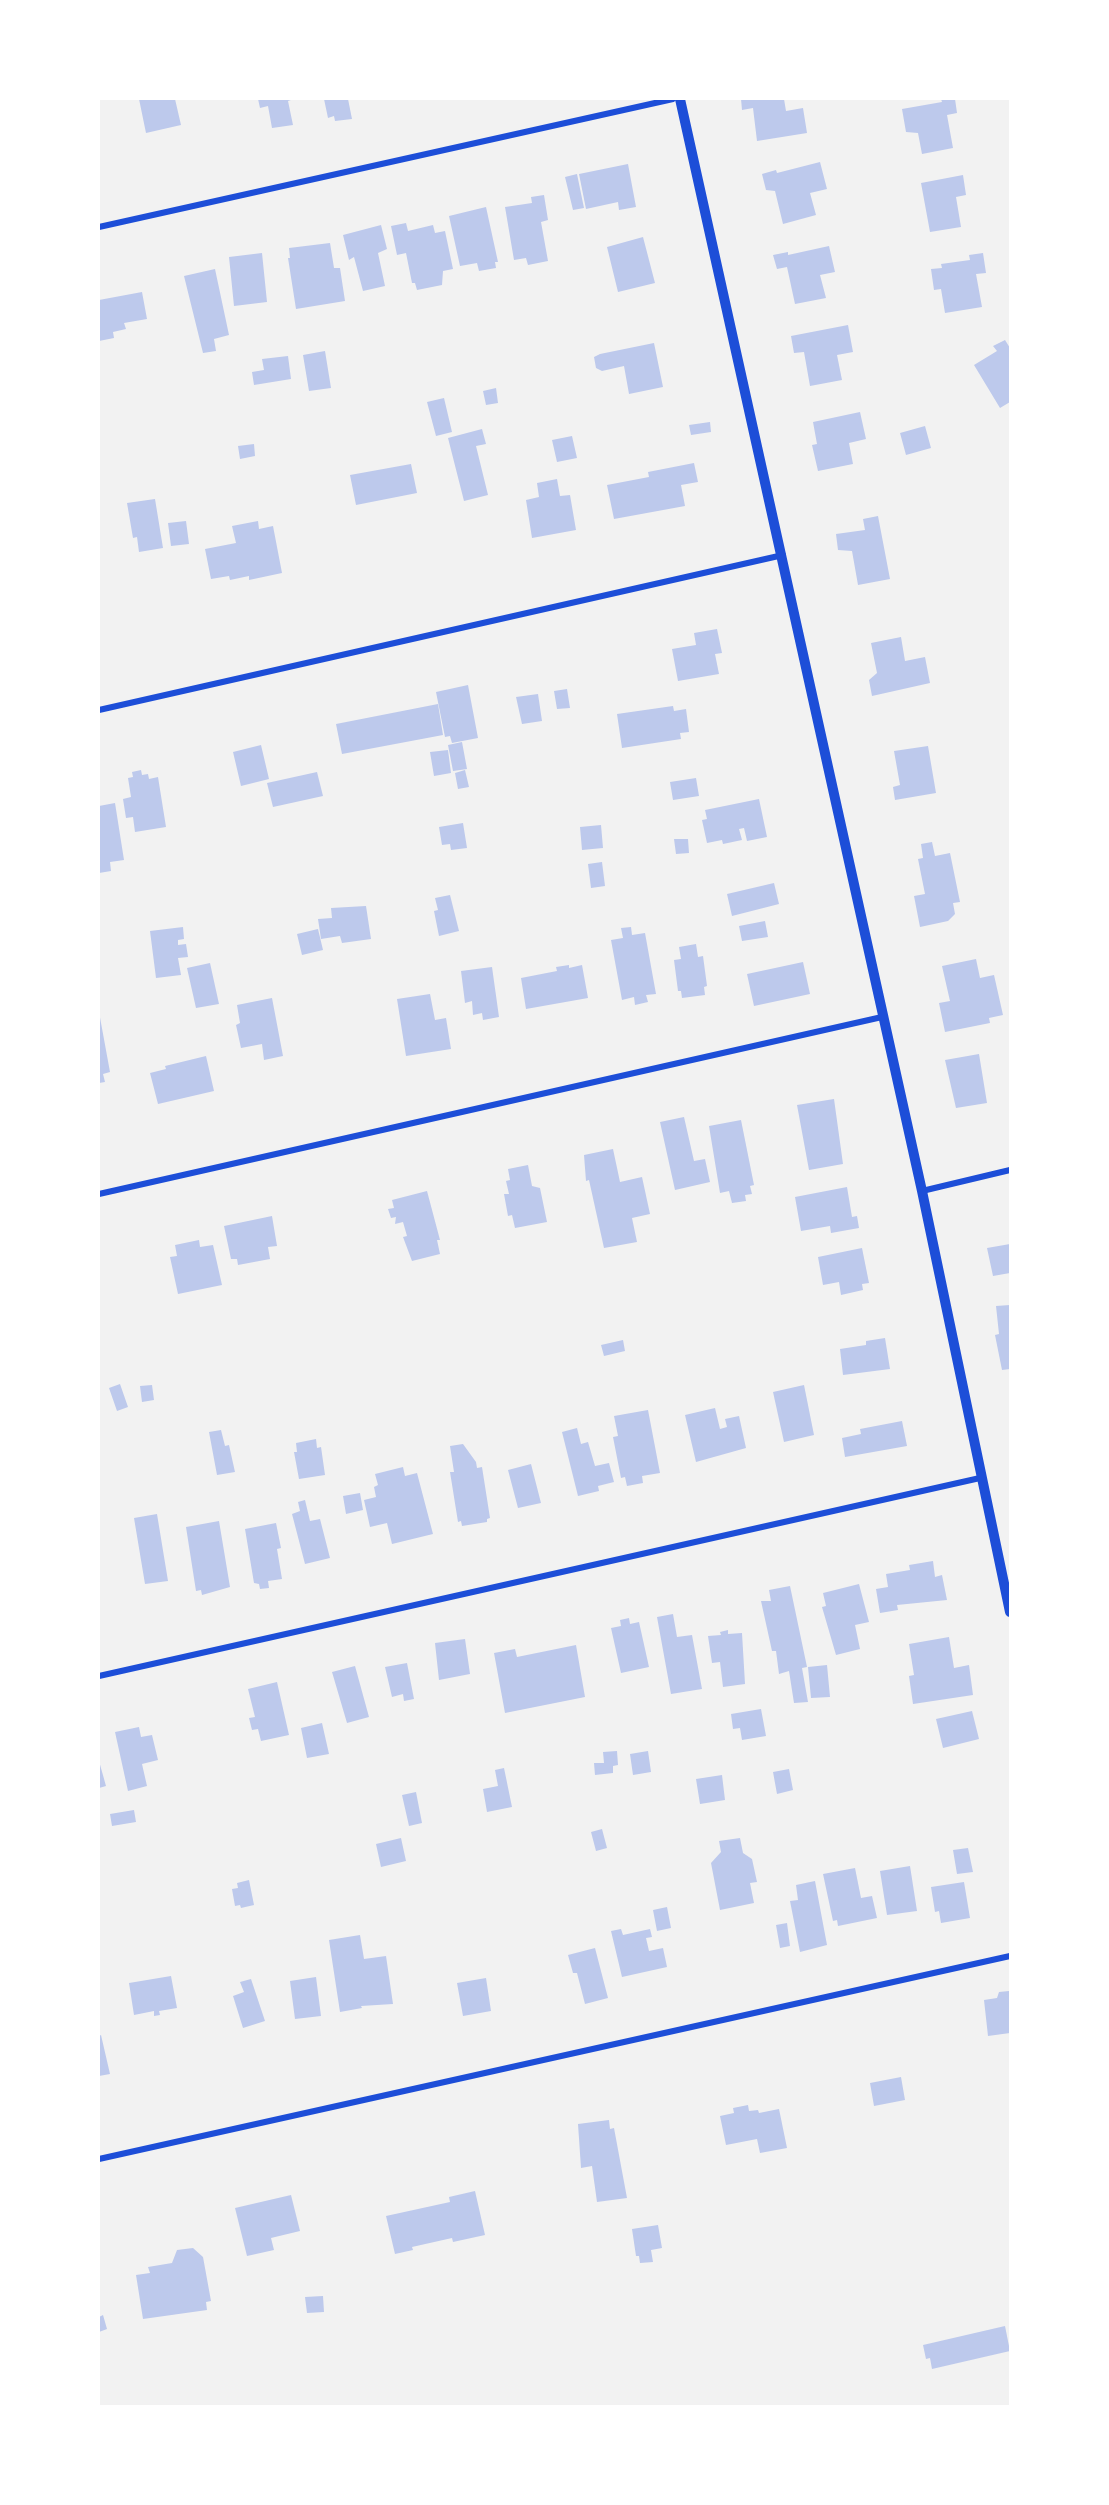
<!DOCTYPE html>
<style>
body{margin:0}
#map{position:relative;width:1109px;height:2505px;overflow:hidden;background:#f2f2f2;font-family:"Exo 2",sans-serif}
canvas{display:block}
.frame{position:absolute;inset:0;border:100px solid #fff;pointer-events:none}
</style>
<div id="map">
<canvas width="1109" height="2505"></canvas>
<div class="frame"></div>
</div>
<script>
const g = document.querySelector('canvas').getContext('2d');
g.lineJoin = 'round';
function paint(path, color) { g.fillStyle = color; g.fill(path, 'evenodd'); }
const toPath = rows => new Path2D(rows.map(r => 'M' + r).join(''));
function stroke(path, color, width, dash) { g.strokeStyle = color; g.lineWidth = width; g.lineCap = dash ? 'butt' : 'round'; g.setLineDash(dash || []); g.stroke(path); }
const building = toPath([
 [139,99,175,99,181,125,146,133],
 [258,99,294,99,288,101,293,125,272,128,268,106,260,108],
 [324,99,348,99,352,119,335,121,334,116,328,118],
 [741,99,784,99,786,111,803,108,807,133,757,141,753,108,742,110],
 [941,99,955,99,957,113,947,115,953,148,922,154,918,133,906,132,902,109,942,102],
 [820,162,827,189,810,193,816,215,783,224,775,191,766,190,762,174,776,170,777,173],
 [628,164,636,207,619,210,618,202,586,209,579,174],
 [577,174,584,208,573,210,565,177],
 [963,175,966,195,956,197,961,227,930,232,921,183],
 [544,195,548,220,541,222,548,261,528,265,526,258,514,260,505,207,532,203,531,197],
 [486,207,498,262,495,262,496,268,479,271,477,263,460,266,449,216],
 [406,223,408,231,433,225,435,233,445,231,453,269,443,271,442,285,417,290,415,283,412,283,406,253,397,255,391,226],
 [381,225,387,249,378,253,385,286,363,291,354,257,349,260,343,235],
 [643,237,655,283,618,292,607,247],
 [330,243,334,268,340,268,345,301,296,309,288,258,290,258,289,248],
 [829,246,835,272,820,275,826,298,795,304,787,267,777,269,773,255,788,252,788,255],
 [262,253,267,302,234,306,229,257],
 [983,253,986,273,976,274,982,307,945,313,941,289,934,290,931,269,942,268,941,264,970,260,969,255],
 [215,269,229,335,214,339,216,351,203,353,184,276],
 [142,292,147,319,124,323,126,329,113,332,114,338,99,341,99,300],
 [848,325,853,352,837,355,842,380,810,386,804,352,794,353,791,336],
 [1005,340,1010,348,1010,402,1000,408,974,365,997,351,993,346],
 [654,343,663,387,629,394,624,366,602,371,596,368,594,357,600,354],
 [325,351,331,388,309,391,303,355],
 [288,356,291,379,254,385,252,372,264,370,262,359],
 [496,388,498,403,486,405,483,391],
 [444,398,452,432,436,436,427,402],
 [860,412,866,439,849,443,853,464,818,471,812,445,817,444,813,422],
 [710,422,711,432,691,435,689,425],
 [925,426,931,448,906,455,900,433],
 [482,429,486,444,476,446,488,495,464,501,448,438],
 [572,436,577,458,557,462,552,440],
 [254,444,255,456,240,459,238,446],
 [694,463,698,482,681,485,685,506,614,519,607,485,649,477,648,472],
 [411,464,417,493,356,505,350,475],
 [557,479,560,496,570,495,576,530,532,538,526,500,539,497,537,483],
 [155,499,163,548,139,552,137,537,133,538,127,503],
 [878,516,890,579,858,585,852,551,838,550,836,534,865,530,863,519],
 [186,521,189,544,171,546,168,523],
 [258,521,259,529,273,526,282,573,249,580,249,576,230,580,229,576,211,579,205,549,236,543,232,526],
 [717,629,722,653,715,654,719,674,678,681,672,649,696,645,694,633],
 [901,637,905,661,925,657,930,683,872,696,869,680,877,673,871,643],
 [468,685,478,738,452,743,450,736,445,737,436,692],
 [567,689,570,708,557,709,554,691],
 [538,694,542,721,522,724,516,697],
 [438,704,443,735,342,754,336,724],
 [673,706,674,711,686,709,689,732,680,733,681,739,622,748,617,714],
 [462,742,467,769,453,771,448,745],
 [261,745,269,779,241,786,233,752],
 [928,746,936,793,895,800,893,787,900,785,894,751],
 [448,750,451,773,434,776,430,752],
 [141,770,142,775,148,774,149,779,158,777,166,827,135,832,133,817,126,818,123,799,131,797,128,778,133,777,132,772],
 [465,770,469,787,458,789,455,773],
 [317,772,323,796,273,807,267,783],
 [696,778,699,796,673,800,670,782],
 [759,799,767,837,747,841,744,828,739,829,742,840,723,844,722,840,707,843,702,820,707,819,705,810],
 [115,803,124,860,110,862,111,871,99,873,99,806],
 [463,823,467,848,451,850,450,844,442,845,439,827],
 [601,825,603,848,582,850,580,827],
 [674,839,688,839,689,853,676,854],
 [932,842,935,856,950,853,960,902,953,903,955,914,948,921,920,927,914,896,925,894,918,859,923,858,921,844],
 [602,862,605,886,591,888,588,864],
 [774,883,779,904,732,916,727,894],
 [450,895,459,931,439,936,434,911,438,910,435,898],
 [366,906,371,939,342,943,340,936,321,939,318,919,332,918,331,908],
 [765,921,768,937,742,941,739,926],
 [183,927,184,939,178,940,178,945,186,944,188,957,178,958,181,975,156,978,150,931],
 [631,927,632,935,645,933,656,994,646,995,648,1002,635,1005,634,997,622,1000,611,940,623,938,621,928],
 [318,929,323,950,302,955,297,934],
 [696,944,698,957,703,956,707,986,704,987,705,995,682,998,681,991,678,991,674,960,681,959,679,947],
 [976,959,980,978,994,975,1003,1015,989,1018,990,1023,945,1032,939,1003,950,1001,942,966],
 [803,962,810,994,754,1006,747,974],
 [210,963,219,1004,196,1008,187,968],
 [569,965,569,968,582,965,588,998,526,1009,521,978,557,971,556,967],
 [492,967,499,1017,483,1020,482,1013,473,1015,472,1001,465,1003,461,971],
 [430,994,435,1020,446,1018,451,1049,406,1056,397,999],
 [272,998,283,1056,264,1060,262,1044,241,1048,236,1025,240,1023,237,1005],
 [99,1012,110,1072,103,1074,105,1082,99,1083],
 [979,1054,987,1103,956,1108,945,1060],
 [206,1056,214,1091,158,1104,150,1073,166,1069,165,1066],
 [834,1099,843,1164,809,1170,797,1105],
 [684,1117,694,1161,705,1159,710,1182,675,1190,660,1122],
 [741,1120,754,1185,750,1186,752,1194,745,1195,746,1201,732,1203,729,1191,720,1193,709,1126],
 [613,1149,620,1182,642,1177,650,1214,632,1218,637,1242,604,1248,589,1180,586,1181,584,1155],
 [528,1165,532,1186,540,1188,547,1222,515,1228,512,1215,508,1216,504,1194,509,1194,506,1181,510,1180,508,1169],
 [847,1187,852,1217,857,1216,859,1228,831,1233,830,1226,801,1231,795,1197],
 [427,1191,440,1240,437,1240,440,1254,412,1261,403,1237,407,1236,403,1222,395,1224,396,1217,391,1218,388,1209,394,1208,392,1200],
 [272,1216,277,1246,268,1247,270,1259,238,1265,237,1259,231,1259,224,1226],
 [199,1240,200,1247,213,1245,222,1285,178,1294,170,1257,177,1256,175,1245],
 [1010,1244,1010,1273,993,1276,987,1248],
 [862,1248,869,1283,862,1284,863,1290,841,1295,839,1282,823,1285,818,1257],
 [1010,1305,1010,1369,1002,1370,995,1335,999,1334,996,1306],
 [885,1338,890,1369,843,1375,840,1349,866,1345,866,1341],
 [623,1340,625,1351,604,1356,601,1345],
 [120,1384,128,1407,117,1411,109,1388],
 [152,1385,154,1400,142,1402,140,1386],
 [804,1385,814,1435,784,1442,773,1392],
 [715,1408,720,1429,727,1427,725,1419,739,1416,746,1448,696,1462,685,1415],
 [648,1410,660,1473,642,1476,643,1483,627,1486,625,1477,621,1478,613,1437,618,1436,614,1416],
 [902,1421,907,1446,845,1457,842,1438,861,1434,860,1429],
 [577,1428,581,1444,588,1442,595,1466,609,1463,614,1482,598,1486,599,1491,578,1496,562,1432],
 [221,1430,225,1446,229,1445,235,1472,217,1475,209,1432],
 [316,1439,317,1448,321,1447,325,1475,299,1479,294,1452,297,1452,296,1443],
 [463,1444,476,1462,477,1468,482,1467,490,1518,487,1519,487,1522,462,1526,461,1521,458,1522,450,1472,454,1472,450,1446],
 [531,1464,541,1503,518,1508,508,1470],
 [403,1467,405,1476,417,1473,433,1534,392,1544,387,1523,370,1527,364,1500,376,1497,374,1487,378,1485,375,1474],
 [360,1493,363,1510,346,1514,343,1496],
 [305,1500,310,1521,320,1519,330,1558,305,1564,292,1514,300,1511,298,1502],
 [157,1514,168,1581,145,1584,134,1518],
 [219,1521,230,1587,202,1595,201,1590,196,1591,186,1527],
 [276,1523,281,1548,277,1549,282,1579,268,1581,269,1588,260,1589,259,1584,254,1583,245,1529],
 [933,1561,935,1577,942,1575,947,1600,897,1605,898,1610,880,1613,876,1589,888,1587,886,1574,910,1570,909,1565],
 [859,1584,869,1622,855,1625,860,1649,836,1655,822,1607,826,1606,823,1593],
 [790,1586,807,1667,802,1668,808,1702,794,1703,789,1671,779,1674,776,1651,772,1651,761,1601,771,1601,769,1590],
 [673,1614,677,1637,692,1635,702,1689,671,1694,657,1617],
 [629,1618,630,1624,639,1622,649,1667,621,1673,611,1628,621,1626,620,1620],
 [728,1630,728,1634,742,1633,745,1684,723,1687,720,1662,712,1663,708,1636,721,1635,720,1632],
 [949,1637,954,1668,969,1665,973,1695,913,1704,909,1676,914,1675,909,1644],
 [465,1639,470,1674,439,1680,435,1643],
 [576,1645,585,1697,505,1713,494,1653,515,1649,517,1657],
 [407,1663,414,1699,404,1701,403,1694,392,1697,385,1667],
 [827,1665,830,1697,811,1698,808,1667],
 [355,1666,369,1717,347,1723,332,1672],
 [277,1682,289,1735,261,1741,258,1729,252,1730,249,1718,255,1717,248,1689],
 [761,1709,766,1736,742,1740,740,1728,733,1729,731,1714],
 [972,1711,979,1739,943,1748,936,1719],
 [322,1723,329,1754,307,1758,301,1728],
 [139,1727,141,1737,152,1735,158,1760,142,1764,147,1786,128,1791,115,1732],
 [617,1751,618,1765,613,1766,613,1773,595,1775,594,1763,604,1763,603,1752],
 [648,1751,651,1772,633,1775,630,1754],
 [99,1761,106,1786,99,1788],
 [504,1768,512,1807,487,1812,483,1789,498,1786,495,1770],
 [789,1769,793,1790,777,1794,773,1772],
 [722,1775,725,1800,700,1804,696,1779],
 [416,1792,422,1823,409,1826,402,1795],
 [134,1810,136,1822,112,1826,110,1814],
 [602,1829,607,1848,596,1851,591,1832],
 [401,1838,406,1861,381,1867,376,1844],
 [740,1838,743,1853,752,1859,757,1882,750,1883,754,1903,720,1910,711,1863,721,1852,719,1841],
 [968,1848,973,1872,957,1874,953,1850],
 [910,1866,917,1911,887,1915,880,1871],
 [855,1868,861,1898,872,1896,877,1918,838,1926,837,1920,833,1921,823,1874],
 [249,1880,254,1905,241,1908,240,1905,235,1906,232,1889,238,1888,237,1883],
 [815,1881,827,1945,800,1952,790,1901,798,1900,796,1885],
 [964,1882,970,1918,941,1923,939,1911,935,1912,931,1887],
 [667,1907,671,1928,657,1931,653,1910],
 [787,1923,790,1946,780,1948,776,1925],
 [621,1929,623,1935,650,1929,652,1937,646,1938,649,1951,663,1948,667,1967,622,1977,611,1931],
 [360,1935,364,1959,386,1956,393,2004,361,2006,362,2008,340,2012,329,1940],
 [595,1948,608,1998,585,2004,577,1973,573,1973,568,1955],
 [171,1976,177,2008,159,2011,160,2015,154,2016,154,2011,134,2015,129,1983],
 [316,1977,321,2016,295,2019,290,1981],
 [486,1978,491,2011,463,2016,457,1983],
 [251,1979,265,2021,243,2028,233,1996,244,1992,240,1982],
 [1009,1991,1010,2033,988,2036,984,2000,997,1998,999,1992],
 [101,2035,110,2074,99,2076,99,2036],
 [901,2077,905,2100,874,2106,870,2083],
 [748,2105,749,2111,758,2110,759,2113,779,2109,787,2148,760,2153,757,2139,726,2145,720,2116,734,2113,733,2108],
 [609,2120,610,2129,614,2128,627,2198,597,2202,592,2166,581,2168,578,2124],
 [475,2191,485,2235,453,2242,452,2238,412,2247,413,2250,395,2254,386,2216,450,2202,449,2197],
 [291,2195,300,2231,271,2238,274,2250,247,2256,235,2208],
 [658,2225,662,2248,651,2250,653,2262,640,2263,639,2256,636,2256,632,2229],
 [193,2248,203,2257,211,2301,206,2302,207,2310,143,2319,136,2275,150,2273,148,2267,172,2263,177,2250],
 [323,2296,324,2312,307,2313,305,2297],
 [103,2315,107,2329,99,2332,99,2317],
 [1005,2326,1010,2351,932,2369,930,2358,926,2359,923,2345]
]);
const minor = toPath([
 [99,227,673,99],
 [99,710,783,555],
 [922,1191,1010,1170],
 [99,1194,882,1017],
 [99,1676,980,1478],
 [99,2159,1010,1956]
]);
const tertiary = toPath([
 [680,99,922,1191,1010,1612]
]);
paint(building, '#bdc9ec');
stroke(minor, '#1d4ed8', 6);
stroke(tertiary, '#1d4ed8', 10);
</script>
